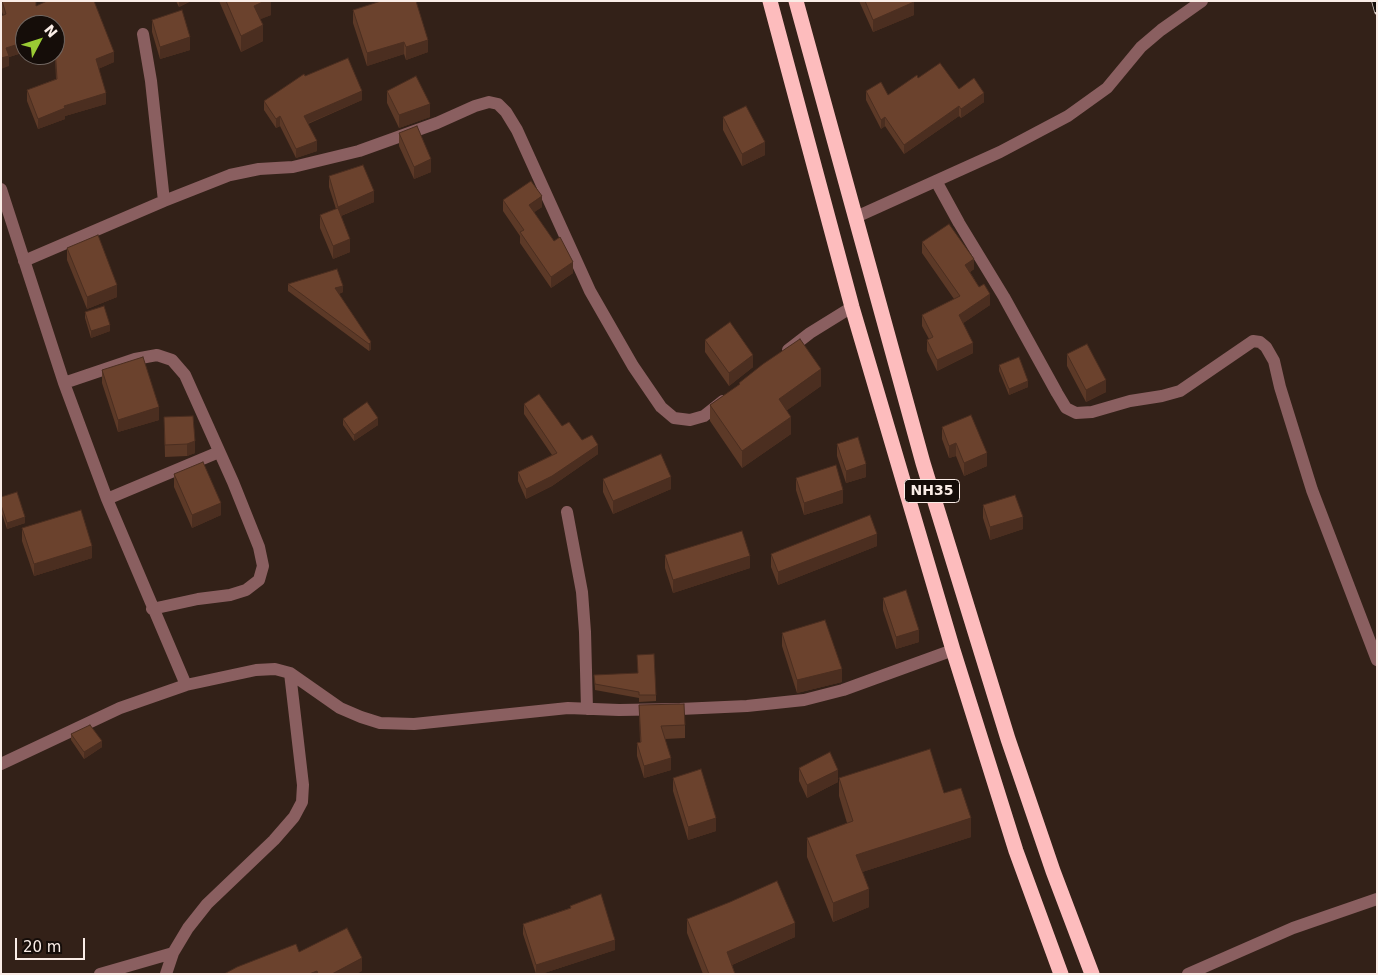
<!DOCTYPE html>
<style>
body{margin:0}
#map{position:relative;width:1378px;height:975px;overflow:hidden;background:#332118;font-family:"DejaVu Sans",sans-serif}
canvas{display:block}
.frame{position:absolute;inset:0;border:2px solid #faede7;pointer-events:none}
.north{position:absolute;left:15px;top:15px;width:50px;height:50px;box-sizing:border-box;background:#150d09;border:1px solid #716762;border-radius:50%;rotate:50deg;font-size:14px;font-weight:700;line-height:20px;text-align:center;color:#faede7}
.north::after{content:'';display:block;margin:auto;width:18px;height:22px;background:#9acb34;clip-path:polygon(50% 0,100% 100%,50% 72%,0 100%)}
.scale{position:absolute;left:15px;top:938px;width:70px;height:22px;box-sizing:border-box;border:2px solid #faede7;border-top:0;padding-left:6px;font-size:15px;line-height:18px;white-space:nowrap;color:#faede7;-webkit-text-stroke:4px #150d09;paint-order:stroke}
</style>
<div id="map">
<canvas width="1378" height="975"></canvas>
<div class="frame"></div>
<div class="north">N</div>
<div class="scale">20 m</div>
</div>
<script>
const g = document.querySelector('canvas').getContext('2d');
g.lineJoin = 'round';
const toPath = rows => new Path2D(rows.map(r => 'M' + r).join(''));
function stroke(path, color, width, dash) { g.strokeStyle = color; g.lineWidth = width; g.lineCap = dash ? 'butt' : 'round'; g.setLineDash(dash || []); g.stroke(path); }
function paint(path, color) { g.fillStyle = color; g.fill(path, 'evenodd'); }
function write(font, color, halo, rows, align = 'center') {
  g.font = font + ' "DejaVu Sans",sans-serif'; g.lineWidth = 4; g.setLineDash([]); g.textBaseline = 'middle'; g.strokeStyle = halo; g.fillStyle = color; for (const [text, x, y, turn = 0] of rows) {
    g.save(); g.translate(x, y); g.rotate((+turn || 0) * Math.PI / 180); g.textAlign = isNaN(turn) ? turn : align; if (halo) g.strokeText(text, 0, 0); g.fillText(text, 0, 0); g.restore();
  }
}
const minor = toPath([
 [143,34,151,81,164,201],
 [936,181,959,223,1004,297,1057,393,1066,408,1076,413,1092,412,1130,401,1162,396,1180,391,1253,341,1260,342,1266,347,1274,361,1280,387,1312,490,1377,660],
 [1,189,64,383,107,499,186,685],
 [856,217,1000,152,1068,116,1107,88,1141,47,1161,30,1202,1],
 [24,261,164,201,230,175,259,169,293,167,359,151,437,123,475,106,489,102,498,104,506,112,517,130,590,291,633,366,661,407,674,418,690,420,704,416,723,401],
 [788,350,810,333,852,307],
 [64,383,135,359,157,355,172,360,185,375,233,482,259,547,263,566,259,580,246,590,230,595,198,599,152,609],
 [107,499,219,452],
 [567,512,582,592,585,632,587,709],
 [1,764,120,708,186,685,256,670,275,669,290,673,340,708,361,717,380,723,414,724,568,708,619,710,680,709,747,706,804,700,843,690,953,650],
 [100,974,173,953],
 [166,974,173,953,188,928,207,904,274,840,294,817,302,802,303,785,290,673],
 [1188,974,1293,928,1377,899]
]);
const highway = toPath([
 [770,1,852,307,953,650,1016,851,1061,974],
 [796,1,923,463,1008,739,1053,871,1092,974]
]);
const rail = toPath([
 [1374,1,1377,12]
]);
const wall = toPath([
 [2,1,36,6,114,62,98,69,106,104,65,116,65,119,38,129,27,101,27,90,56,79,55,55,55,25,25,25,25,52,9,57,9,66,3,15,2,12],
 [176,1,191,1,179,7],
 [219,1,271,1,271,15,260,19,263,41,241,52],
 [859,1,914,1,914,15,873,32],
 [353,10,428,52,406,60,404,54,367,66,353,23],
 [152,20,190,50,160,59,152,32],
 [305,76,362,100,308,124,317,151,296,158,280,126,276,128,264,110,264,101],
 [918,78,959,89,984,102,961,118,959,116,904,154,885,126,881,129,866,100,866,91,888,95],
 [387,91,430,117,399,128,387,103],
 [723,117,765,155,742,166,723,130],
 [399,133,431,172,414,179,399,146],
 [329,176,374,202,341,216,350,252,333,259,320,228,320,215,336,209,329,187],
 [503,200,542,207,534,212,573,273,551,288,520,243,520,236,503,211],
 [922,242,974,269,970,272,990,305,963,323,973,353,937,371,927,351,927,340,929,339,922,326,922,315,954,299,922,253],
 [67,248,117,297,87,309,67,260],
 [288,284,343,292,339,294,371,342,371,349,369,351,288,291],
 [85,312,110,331,91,338,85,318],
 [705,340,753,367,729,386,705,352],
 [1067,354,1106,392,1086,402,1067,366],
 [999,365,1028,387,1009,395,999,371],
 [102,370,159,420,118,432,102,383],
 [739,383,821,386,787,410,791,434,742,468,710,421,710,405,739,385],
 [524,404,562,426,582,440,598,454,552,486,526,499,518,481,518,472,552,455,524,414],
 [164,417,195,441,195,453,187,456,165,457],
 [343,419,378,425,354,441,343,425],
 [942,427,987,466,964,476,956,456,949,458,942,439],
 [837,444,866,477,846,483,837,456],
 [174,474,221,515,192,528,174,487],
 [796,478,843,503,804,515,796,490],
 [603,479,671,489,613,514,603,492],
 [1,497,25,523,7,529,1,511],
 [983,505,1023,529,990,540,983,518],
 [22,528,92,558,34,576,22,541],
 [877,546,778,585,771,567,771,554],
 [665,555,750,568,673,593,665,568],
 [883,598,919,642,896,649,883,610],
 [782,633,842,682,797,693,782,646],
 [594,675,656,695,656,701,639,702,639,698,595,690],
 [639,705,685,725,685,738,665,739,671,770,644,778,637,756,637,743,640,742],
 [71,734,102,747,84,759,71,740],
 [799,768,838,782,807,798,799,781],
 [673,778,716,831,688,840,673,791],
 [839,778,944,793,971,837,862,872,869,907,833,922,807,857,807,838,847,823,839,796],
 [570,906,615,950,541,974,536,974,523,934,523,924,570,908],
 [687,919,795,937,732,965,735,974,703,974,687,933]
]);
const shadedWall = toPath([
 [179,1,191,1,179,7],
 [265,1,271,1,271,15,254,22,254,6],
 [914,2,914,15,873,32,873,20],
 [263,25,263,41,241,52,241,36],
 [190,37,190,50,160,59,160,47],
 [428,40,428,52,406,60,406,47],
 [25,42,25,52,9,57,9,66,1,69,1,58,6,48],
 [404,42,404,54,367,66,367,53],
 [114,52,114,62,96,70,96,59],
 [362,91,362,100,304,125,304,116],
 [106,93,106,104,65,116,65,119,38,129,38,119,64,106],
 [984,93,984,102,961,118,961,109],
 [430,104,430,117,399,128,399,115],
 [959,106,959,116,904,154,904,145],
 [280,116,280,126,276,128,276,119],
 [885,117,885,126,881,129,881,120],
 [317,141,317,151,296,158,296,149],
 [765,142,765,155,742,166,742,154],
 [431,159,431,172,414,179,414,167],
 [374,191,374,202,338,217,338,207],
 [542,196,542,207,529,216,529,205],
 [350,239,350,252,333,259,333,246],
 [974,259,974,269,965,276,965,265],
 [573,262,573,273,551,288,551,277],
 [117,285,117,297,87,309,87,297],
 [343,286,343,292,335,295,335,288],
 [990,294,990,305,959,326,959,315],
 [110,325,110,331,91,338,91,331],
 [371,342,371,349,369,351,369,344],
 [973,343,973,353,937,371,937,360],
 [753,355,753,367,729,386,729,373],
 [821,369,821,386,779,416,779,399],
 [1106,380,1106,392,1086,402,1086,390],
 [1028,381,1028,387,1009,395,1009,389],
 [159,407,159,420,118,432,118,420],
 [791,417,791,434,742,468,742,451],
 [378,418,378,425,354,441,354,435],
 [195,441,195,453,187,456,187,444],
 [956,443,956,456,949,458,949,446],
 [598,445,598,454,552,486,526,499,526,489],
 [987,453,987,466,964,476,964,463],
 [866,464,866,477,846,483,846,471],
 [671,477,671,489,613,514,613,501],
 [843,490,843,503,804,515,804,503],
 [221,503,221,515,192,528,192,515],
 [25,517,25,523,7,529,7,523],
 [1023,517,1023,529,990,540,990,527],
 [877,534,877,546,778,585,778,572],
 [92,546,92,558,34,576,34,564],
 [750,556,750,568,673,593,673,580],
 [919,630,919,642,896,649,896,637],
 [842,669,842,682,797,693,797,680],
 [102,741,102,747,84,759,84,752],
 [671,758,671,770,644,778,644,766],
 [838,770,838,782,807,798,807,785],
 [716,818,716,831,688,840,688,827],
 [971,818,971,837,856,874,856,855],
 [869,889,869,907,833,922,833,903],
 [795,923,795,937,727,967,727,952],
 [615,940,615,950,541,974,536,974,536,965],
 [362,958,362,971,357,974,332,974],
 [317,971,317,974,309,974]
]);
const building = toPath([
 [2,1,36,1,36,6,47,1,94,1,114,52,96,59,106,93,64,106,65,108,38,119,27,90,57,79,55,46,55,25,25,25,25,42,6,48,9,56,1,58,1,16,6,14,2,1],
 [226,1,265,1,254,6,263,25,241,36,226,1],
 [381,1,416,1,428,40,406,47,404,42,367,53,353,10,381,1],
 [865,1,914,1,914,2,873,20,865,1],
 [182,10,190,37,160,47,152,20,182,10],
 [348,58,362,91,304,116,317,141,296,149,280,116,276,119,264,101,304,74,305,76,348,58],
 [940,63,959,89,974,78,984,93,961,109,959,106,904,145,885,117,881,120,866,91,881,82,888,95,917,75,918,78,940,63],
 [416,76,430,104,399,115,387,91,416,76],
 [746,106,765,142,742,154,723,117,746,106],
 [417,126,431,159,414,167,399,133,417,126],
 [363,165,374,191,338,207,329,176,363,165],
 [531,181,542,196,529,205,554,241,560,237,573,262,551,277,520,232,524,230,503,200,531,181],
 [338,208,350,239,333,246,320,215,338,208],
 [949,224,974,259,965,265,979,287,984,284,990,294,959,315,973,343,937,360,927,340,933,337,922,315,960,296,922,242,949,224],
 [98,235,117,285,87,297,67,248,98,235],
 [337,269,343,286,335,288,371,342,369,344,288,284,337,269],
 [104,306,110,325,91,331,85,312,104,306],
 [730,322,753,355,729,373,705,340,730,322],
 [800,339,821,369,779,399,791,417,742,451,710,405,740,384,739,383,763,364,800,339],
 [1087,344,1106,380,1086,390,1067,354,1087,344],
 [143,357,159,407,118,420,102,370,143,357],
 [1019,357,1028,381,1009,389,999,365,1019,357],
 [539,394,562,426,569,422,582,440,592,435,598,445,552,476,526,489,518,472,557,453,524,404,539,394],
 [367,402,378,418,354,435,343,419,367,402],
 [971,415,987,453,964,463,956,443,949,446,942,427,971,415],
 [193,416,195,441,187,444,165,445,164,417,193,416],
 [858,437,866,464,846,471,837,444,858,437],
 [661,454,671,477,613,501,603,479,661,454],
 [203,462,221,503,192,515,174,474,203,462],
 [836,465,843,490,804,503,796,478,836,465],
 [17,492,25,517,7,523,1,505,1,497,17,492],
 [1015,495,1023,517,990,527,983,505,1015,495],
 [81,510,92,546,34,564,22,528,81,510],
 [870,515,877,534,778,572,771,554,870,515],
 [742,531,750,556,673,580,665,555,742,531],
 [906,590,919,630,896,637,883,598,906,590],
 [825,620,842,669,797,680,782,633,825,620],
 [654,654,656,695,639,695,639,692,595,684,594,675,638,673,637,655,654,654],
 [684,704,685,725,661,726,671,758,644,766,637,743,641,742,639,705,684,704],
 [90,725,102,741,84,752,71,734,90,725],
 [930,749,944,793,961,788,971,818,856,855,869,889,833,903,807,838,853,821,839,778,930,749],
 [830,752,838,770,807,785,799,768,830,752],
 [701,769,716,818,688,827,673,778,701,769],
 [777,881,795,923,727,952,735,974,709,974,687,919,730,902,777,881],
 [601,894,615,940,536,965,523,924,571,908,570,906,601,894],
 [347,928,362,958,332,974,318,974,317,971,309,974,224,974,237,967,296,944,299,952,347,928]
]);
const shields = [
 [932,491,55]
];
const shieldNames = [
 ["NH35",932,491]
];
stroke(minor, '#8a5f60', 12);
stroke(highway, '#fdbcbd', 15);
stroke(rail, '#dbcdc6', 5.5);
stroke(rail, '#150d09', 4, [11]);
paint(wall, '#5c3927');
paint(shadedWall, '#4b2e20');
paint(building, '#6b422d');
stroke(building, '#4b2e20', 1);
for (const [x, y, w] of shields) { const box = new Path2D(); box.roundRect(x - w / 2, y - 11.5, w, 23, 4); g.fillStyle = '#150d09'; g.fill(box); stroke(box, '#faede7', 1); }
write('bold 14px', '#faede7', null, shieldNames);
</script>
